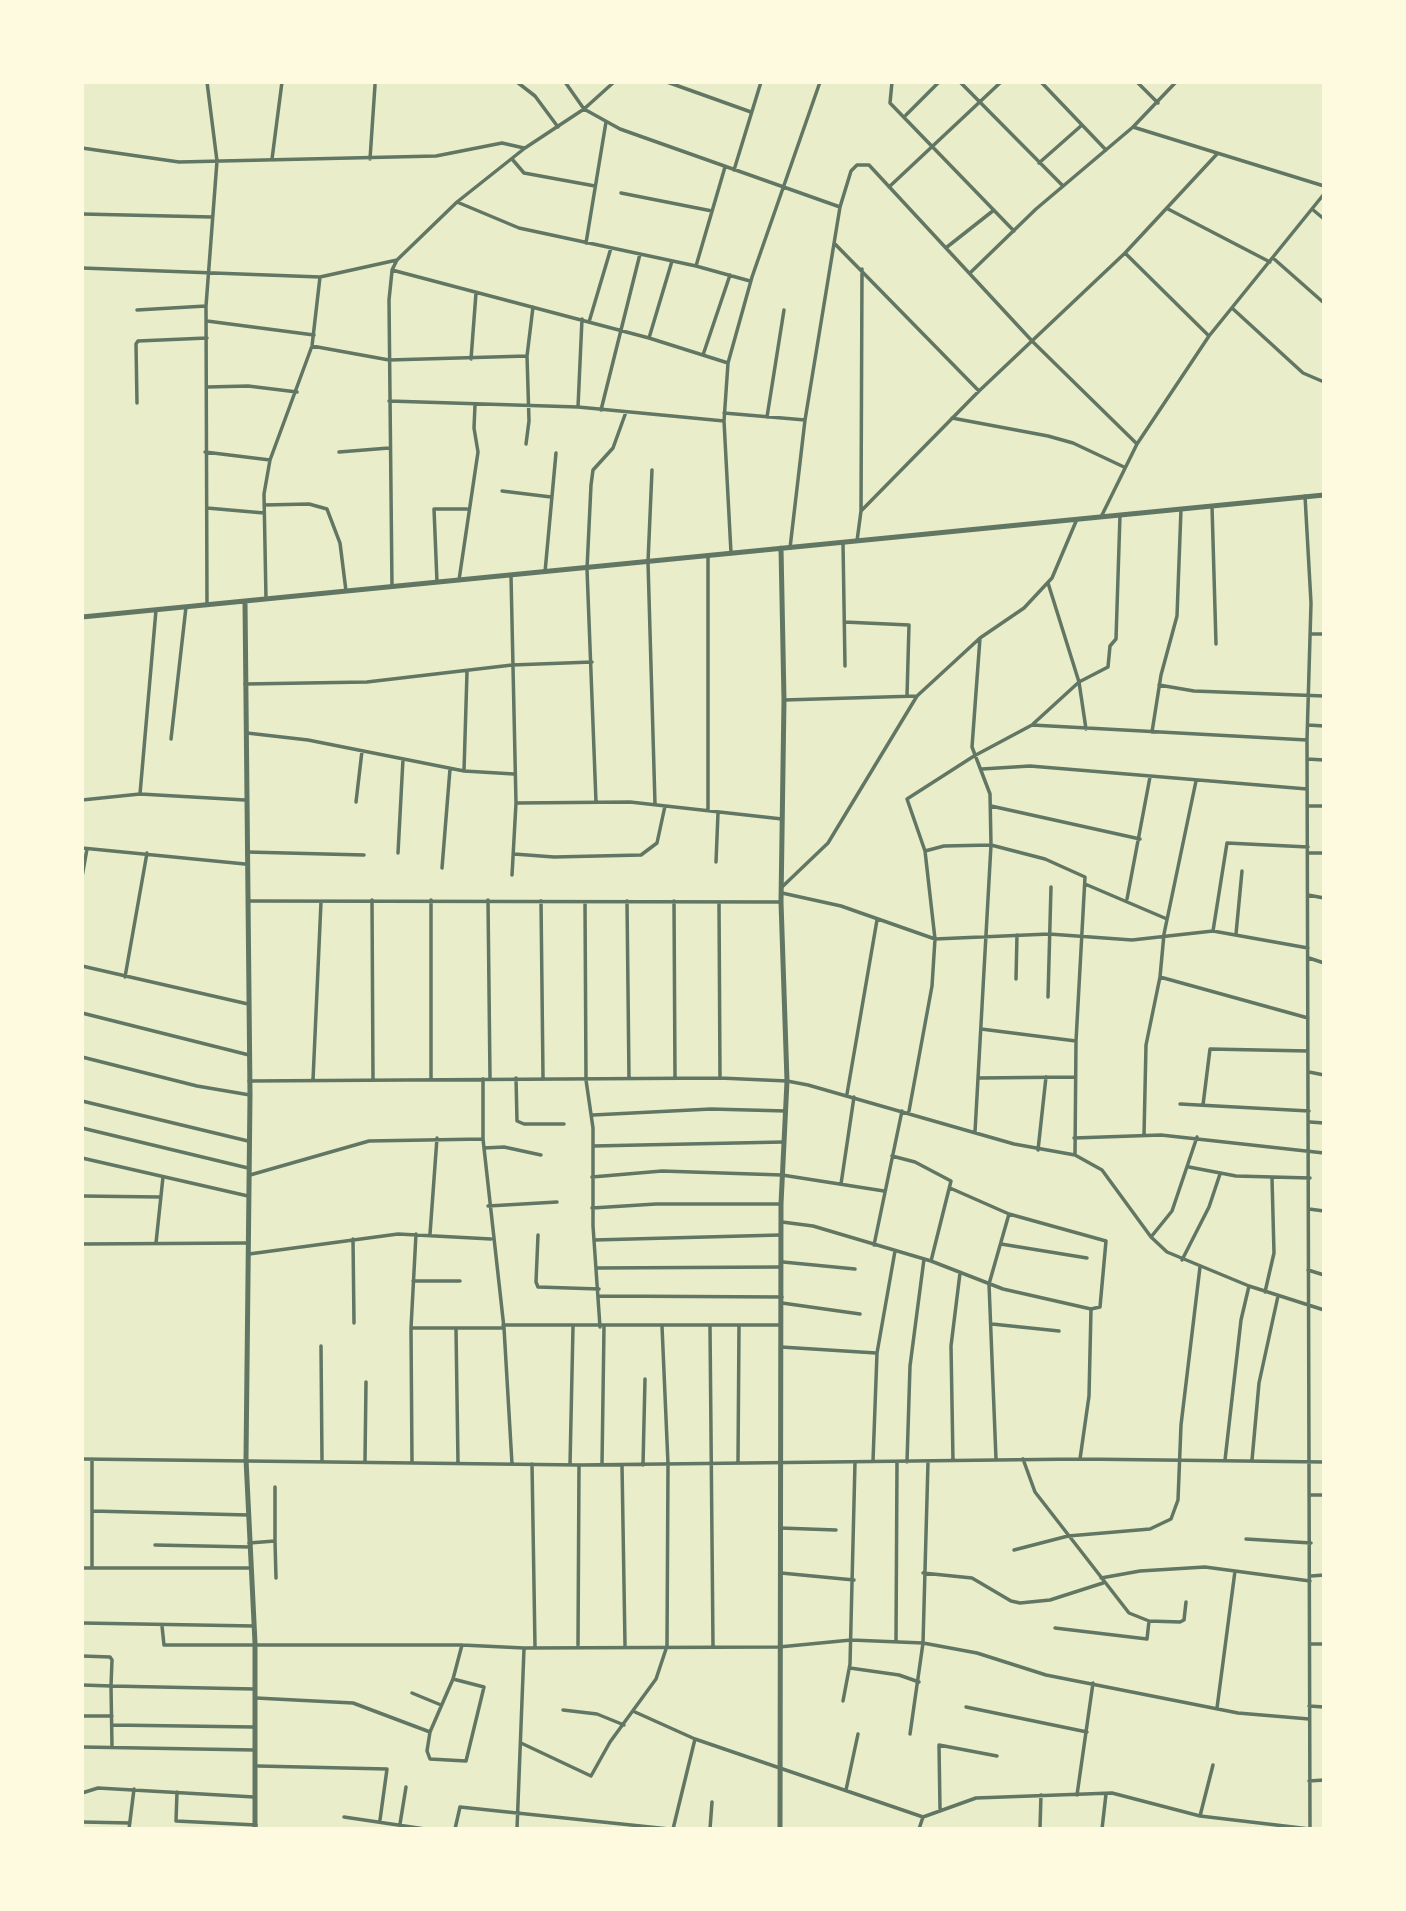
<!DOCTYPE html>
<style>
body{margin:0}
#map{position:relative;width:1406px;height:1911px;overflow:hidden;background:#e9edc9;font-family:"Sofia Sans Condensed",sans-serif}
canvas{display:block}
.frame{position:absolute;inset:0;border:84px solid #fefae0;pointer-events:none}
</style>
<div id="map">
<canvas width="1406" height="1911"></canvas>
<div class="frame"></div>
</div>
<script>
const g = document.querySelector('canvas').getContext('2d');
g.lineJoin = 'round';
const toPath = rows => new Path2D(rows.map(r => 'M' + r).join(''));
function stroke(path, color, width, dash) { g.strokeStyle = color; g.lineWidth = width; g.lineCap = dash ? 'butt' : 'round'; g.setLineDash(dash || []); g.stroke(path); }
const minor = toPath([
 [517,82,535,96,558,127],
 [565,82,584,109,620,129,840,207],
 [667,82,751,112],
 [892,82,890,103,1014,231],
 [960,82,1063,186],
 [1041,82,1106,150],
 [1137,82,1158,103],
 [906,115,939,82],
 [1133,127,1324,186],
 [82,148,179,162,436,156,502,143,524,148],
 [272,159,282,82],
 [370,159,375,85],
 [512,159,524,173,595,186],
 [1039,163,1082,125],
 [734,170,761,82],
 [889,187,1001,82],
 [621,193,712,211],
 [457,202,519,228,696,266,750,281],
 [1168,209,1270,262],
 [1312,209,1324,219],
 [82,214,212,217],
 [586,243,606,122],
 [835,244,979,391],
 [947,247,994,210],
 [1125,253,1209,336],
 [1273,258,1324,303],
 [397,260,392,270,649,338,728,363],
 [696,266,725,167],
 [82,268,320,277,397,260,457,202,525,148,584,109,614,82],
 [392,271,389,300,392,587],
 [971,272,1036,209,1133,127,1176,82],
 [1232,308,1303,373,1324,382],
 [137,310,206,306],
 [207,321,314,335],
 [589,322,611,248],
 [649,338,672,261],
 [312,346,389,360,527,356],
 [703,355,730,275],
 [471,359,476,293],
 [207,387,248,386,297,392],
 [389,401,578,407,724,421],
 [137,403,136,344,138,341,207,338],
 [578,407,582,319],
 [601,410,640,254],
 [724,413,805,420],
 [767,417,784,310],
 [952,418,1048,436,1073,443,1124,467],
 [526,444,529,421,527,356,533,307],
 [205,452,270,460],
 [339,452,389,448],
 [652,470,648,562,655,804],
 [502,491,551,497],
 [264,505,309,504,327,509,340,543,346,591],
 [1212,506,1216,644],
 [207,508,264,513],
 [861,511,979,391,1125,253,1217,154],
 [1101,517,1137,444,1209,336,1324,194],
 [857,541,861,511,862,269],
 [843,543,845,666],
 [790,548,805,420,840,207,851,171,857,165,869,165,1033,342,1137,444],
 [731,553,724,421,728,363,752,277,820,82],
 [708,556,708,811],
 [545,572,556,453],
 [511,576,516,803,512,875],
 [459,580,478,452,474,428,475,405],
 [437,582,434,509,467,509],
 [1048,583,1079,682,1086,729],
 [266,599,264,494,270,460,312,346,320,277],
 [207,604,206,306,217,161,207,82],
 [844,622,909,625,907,696],
 [1311,634,1324,634],
 [245,684,367,682,512,665,592,662],
 [1159,685,1194,691,1324,696],
 [784,700,917,696],
 [1033,724,1079,682,1108,667,1110,646,1116,639,1120,515],
 [1308,725,1324,726],
 [1152,732,1161,675,1177,616,1181,509],
 [247,733,308,740,464,771,514,774],
 [171,739,186,607],
 [1307,759,1324,760],
 [982,769,1030,766,1307,789],
 [464,771,467,672],
 [1196,781,1164,934,1160,977,1308,1018],
 [140,794,156,610],
 [82,800,140,794,245,800],
 [356,802,362,751],
 [596,802,587,569,591,485,593,470,613,448,626,412],
 [516,803,630,802,782,819],
 [991,806,1140,839],
 [1307,806,1324,806],
 [82,848,245,864],
 [925,851,944,846,991,845,1045,859,1085,877,1076,1041,1075,1155],
 [247,852,364,855],
 [398,853,403,759],
 [1308,853,1324,853],
 [514,854,554,857,641,855,657,843,665,806],
 [716,862,718,813],
 [442,868,450,769],
 [82,877,87,849],
 [1085,884,1167,919],
 [782,887,828,843,917,696,980,638,1024,608,1052,578,1077,519],
 [782,893,841,906,935,939,1049,934,1132,940,1213,931,1308,948],
 [1308,895,1324,898],
 [1127,899,1150,777],
 [372,900,373,1080],
 [488,900,490,1078],
 [248,901,781,902],
 [541,901,543,1077],
 [627,901,629,1079],
 [674,901,675,1078],
 [585,902,586,1080,593,1128,593,1226,600,1327],
 [719,902,720,1078],
 [1213,931,1227,843,1308,847],
 [1236,934,1242,871],
 [1309,958,1324,963],
 [82,966,248,1004],
 [125,977,147,853],
 [1016,979,1017,935],
 [1048,997,1051,887],
 [82,1013,249,1055],
 [981,1029,1076,1041],
 [82,1057,197,1086,250,1095],
 [1309,1072,1324,1075],
 [516,1078,517,1121,524,1124,564,1124],
 [979,1078,1075,1077],
 [431,1079,431,900],
 [483,1079,483,1139,504,1328,512,1464],
 [313,1080,321,902],
 [249,1081,720,1078,787,1081,808,1085,1014,1144,1075,1155,1102,1170,1151,1237,1167,1252,1249,1286,1324,1310],
 [847,1094,877,920],
 [82,1101,248,1141],
 [1180,1104,1309,1111],
 [1203,1105,1210,1049,1308,1051],
 [909,1111,932,986,935,939,925,851,907,799,974,756,1032,725,1307,740],
 [593,1115,711,1109,786,1111],
 [1310,1122,1324,1123],
 [82,1128,248,1168],
 [975,1132,991,845,990,794,972,747,980,638],
 [1144,1135,1146,1045,1160,977],
 [1074,1138,1161,1135,1324,1153],
 [593,1146,783,1142],
 [484,1148,504,1147,541,1155],
 [1038,1150,1046,1077],
 [892,1156,915,1162,951,1181,931,1261],
 [82,1158,248,1196],
 [1189,1167,1236,1176,1310,1178],
 [250,1175,369,1141,482,1139],
 [592,1177,662,1171,782,1175,884,1191],
 [841,1184,854,1097],
 [82,1196,160,1197],
 [488,1206,557,1202],
 [592,1208,656,1204,781,1204],
 [1309,1209,1324,1211],
 [782,1222,813,1226,931,1261,1003,1289,1091,1309,1100,1307,1106,1241,1009,1214,950,1188],
 [430,1234,437,1138],
 [538,1235,536,1282,538,1287,599,1289],
 [1151,1237,1172,1211,1197,1137],
 [353,1239,354,1323],
 [594,1240,780,1235],
 [156,1243,163,1177],
 [82,1244,248,1243],
 [1001,1244,1087,1258],
 [874,1245,902,1111],
 [249,1254,398,1234,491,1239],
 [1182,1260,1209,1207,1220,1174],
 [783,1262,855,1269],
 [597,1268,780,1267],
 [1308,1270,1324,1275],
 [413,1281,460,1281],
 [1265,1292,1274,1253,1272,1178],
 [599,1296,782,1297],
 [782,1303,860,1314],
 [992,1324,1059,1331],
 [503,1325,781,1325],
 [710,1326,713,1646],
 [411,1328,504,1328],
 [456,1329,458,1463],
 [321,1346,322,1461],
 [781,1347,876,1353],
 [82,1459,579,1465,1080,1459,1324,1462],
 [996,1459,989,1284,1009,1214],
 [1023,1459,1035,1492,1129,1613,1149,1621,1180,1622,1184,1620,1186,1602],
 [1080,1459,1089,1396,1091,1309],
 [1225,1460,1241,1320,1249,1286],
 [1252,1460,1259,1383,1278,1296],
 [365,1461,366,1382],
 [873,1461,877,1353,895,1251],
 [953,1461,951,1346,960,1273],
 [907,1462,910,1366,924,1259],
 [412,1463,411,1328,416,1234],
 [738,1463,739,1326],
 [532,1464,535,1647],
 [602,1464,604,1327],
 [570,1465,573,1327],
 [622,1465,625,1645],
 [643,1465,645,1379],
 [1310,1495,1324,1495],
 [92,1511,248,1515],
 [780,1528,836,1530],
 [1246,1539,1311,1543],
 [275,1541,276,1578],
 [249,1543,275,1541,275,1487],
 [155,1545,250,1547],
 [1014,1550,1068,1536,1150,1529,1171,1519,1178,1500,1181,1425,1200,1267],
 [82,1568,251,1568],
 [92,1568,92,1459],
 [781,1573,854,1580],
 [923,1573,972,1578,1011,1601,1020,1603,1050,1600,1103,1583],
 [1311,1576,1324,1575],
 [1101,1578,1140,1571,1205,1567,1310,1581],
 [82,1623,254,1626],
 [162,1626,164,1645,462,1645,524,1648,779,1647,851,1640,923,1643,977,1653,1046,1675,1238,1713,1309,1719],
 [1055,1628,1147,1639,1149,1621],
 [896,1641,897,1462],
 [1311,1644,1324,1644],
 [578,1645,579,1465],
 [82,1656,110,1657,112,1660,111,1686,82,1685],
 [850,1668,899,1675,919,1682],
 [453,1679,484,1687,466,1761,430,1759,427,1751,430,1732,453,1679,462,1645],
 [412,1693,441,1705],
 [256,1698,353,1703,430,1732],
 [843,1701,850,1664,855,1462],
 [1309,1706,1324,1707],
 [966,1707,1087,1732],
 [1217,1708,1235,1571],
 [563,1710,597,1714,624,1725],
 [635,1712,695,1739,923,1817],
 [82,1716,112,1716],
 [112,1725,254,1727],
 [910,1734,923,1643,928,1462],
 [521,1743,591,1776,610,1742,656,1679,667,1646,668,1464,662,1326],
 [82,1747,255,1750],
 [112,1747,111,1686,254,1689],
 [258,1766,387,1769,380,1820],
 [1309,1781,1324,1780],
 [846,1790,858,1734],
 [177,1792,176,1821,256,1825],
 [82,1793,98,1788,254,1797],
 [1077,1795,1093,1683],
 [940,1809,939,1745,997,1756],
 [1200,1816,1213,1765],
 [344,1817,425,1829],
 [82,1822,130,1823],
 [400,1824,406,1787],
 [129,1829,134,1789],
 [455,1829,460,1807,669,1829],
 [517,1829,524,1649],
 [673,1829,695,1739],
 [710,1829,712,1802],
 [919,1829,923,1817,976,1798,1112,1793,1200,1816,1310,1829,1307,740,1311,603,1305,496],
 [1040,1829,1041,1795],
 [1102,1829,1106,1794]
]);
const tertiary = toPath([
 [245,601,250,1095,246,1459,255,1643,255,1829],
 [82,617,1324,495],
 [780,1829,781,1204,787,1081,781,902,784,700,781,548]
]);
stroke(minor, '#617663', 3.5);
stroke(tertiary, '#617663', 5);
</script>
